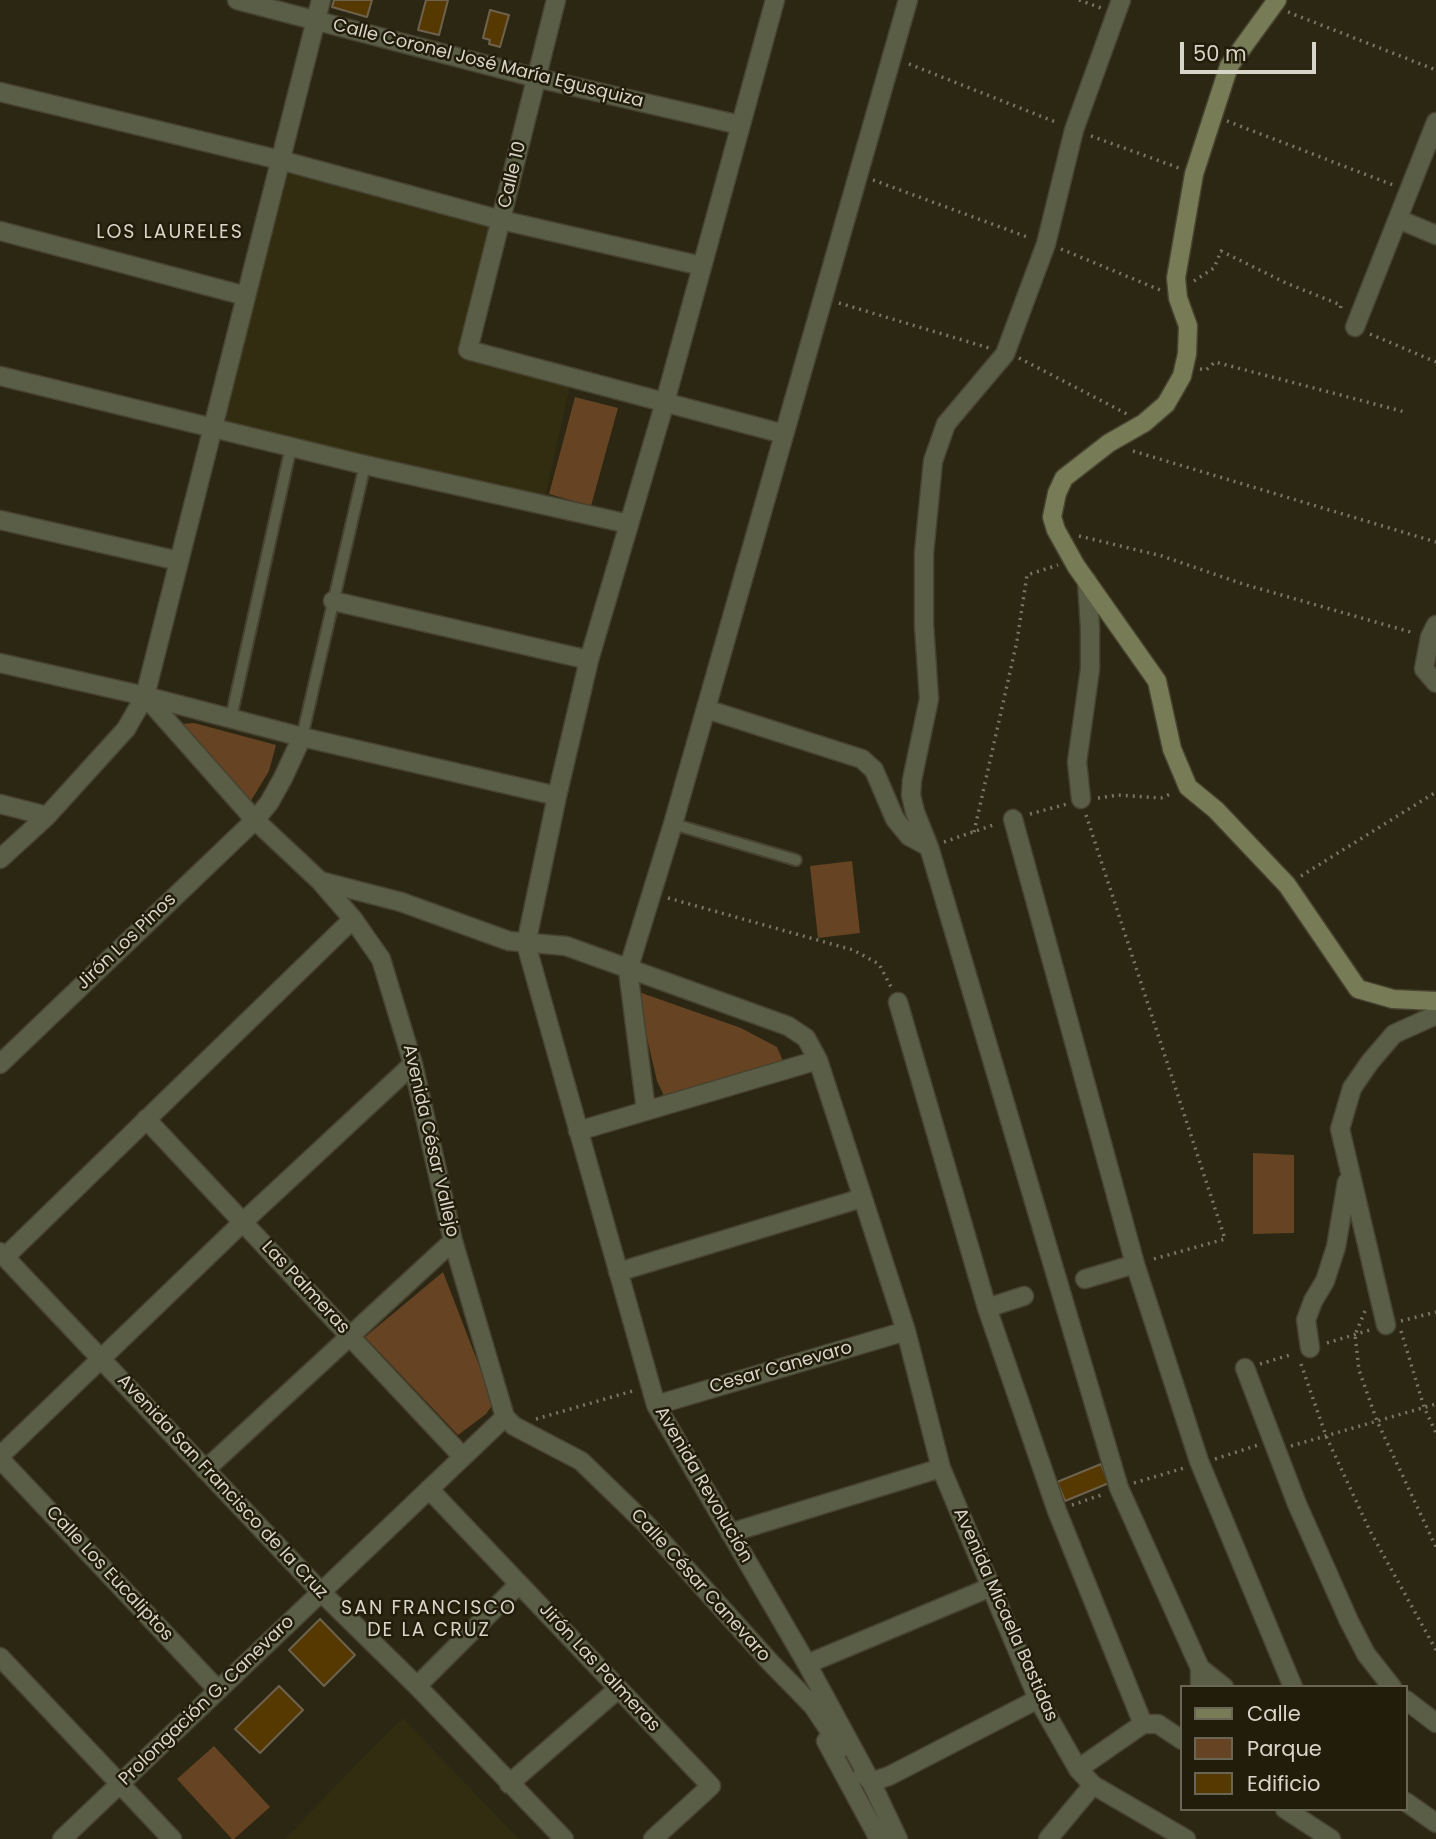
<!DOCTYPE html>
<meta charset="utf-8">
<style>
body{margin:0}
#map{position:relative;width:1436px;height:1839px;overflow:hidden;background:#2b2713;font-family:Poppins,sans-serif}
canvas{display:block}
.legend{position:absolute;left:1180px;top:1685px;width:228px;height:126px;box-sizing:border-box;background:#221d0a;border:2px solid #6a6656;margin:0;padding:9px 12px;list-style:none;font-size:21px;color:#d7d4c8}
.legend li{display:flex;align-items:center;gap:14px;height:35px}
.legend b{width:35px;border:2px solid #6a6656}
.scale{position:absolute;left:1180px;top:42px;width:136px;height:32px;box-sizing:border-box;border:4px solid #d7d4c8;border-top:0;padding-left:9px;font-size:21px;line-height:24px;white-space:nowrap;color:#d7d4c8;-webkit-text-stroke:5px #221d0a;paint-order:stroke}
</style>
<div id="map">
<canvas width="1436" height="1839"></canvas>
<ul class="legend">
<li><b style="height:9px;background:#777c57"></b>Calle</li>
<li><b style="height:19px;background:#664323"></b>Parque</li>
<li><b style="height:19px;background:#563900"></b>Edificio</li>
</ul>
<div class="scale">50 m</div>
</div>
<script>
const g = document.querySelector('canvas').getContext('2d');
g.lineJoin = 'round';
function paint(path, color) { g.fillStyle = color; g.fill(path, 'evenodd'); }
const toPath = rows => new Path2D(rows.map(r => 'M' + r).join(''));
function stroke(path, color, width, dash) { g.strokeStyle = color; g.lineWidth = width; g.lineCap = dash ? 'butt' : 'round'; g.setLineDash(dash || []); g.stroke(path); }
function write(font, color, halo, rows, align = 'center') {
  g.font = font + ' Poppins,sans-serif'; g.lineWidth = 5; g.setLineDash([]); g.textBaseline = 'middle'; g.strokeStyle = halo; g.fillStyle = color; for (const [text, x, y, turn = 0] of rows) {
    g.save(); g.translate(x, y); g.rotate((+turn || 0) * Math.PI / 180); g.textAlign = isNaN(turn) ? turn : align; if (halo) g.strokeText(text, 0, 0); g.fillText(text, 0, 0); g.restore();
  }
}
const built = toPath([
 [289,169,492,224,459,358,570,386,544,502,221,424],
 [403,1718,519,1839,285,1839,352,1769]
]);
const green = toPath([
 [575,397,618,408,591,506,549,494],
 [194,723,276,745,269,771,249,804,183,731,182,724],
 [852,861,860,933,818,938,810,866],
 [636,991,741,1028,777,1047,783,1061,664,1096,657,1081],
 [1253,1153,1294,1155,1294,1233,1253,1234],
 [443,1272,492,1399,491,1407,486,1414,458,1435,365,1337],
 [214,1746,270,1807,234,1839,232,1839,177,1779]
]);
const building = toPath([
 [334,0,372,0,367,17,332,7,334,0],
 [426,0,448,0,439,35,418,30,426,0],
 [490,10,509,15,500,47,489,44,490,40,483,38,490,10],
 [1101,1464,1109,1483,1065,1501,1057,1482,1101,1464],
 [320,1619,355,1655,324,1686,289,1650,320,1619],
 [279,1686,303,1710,260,1753,235,1729,279,1686]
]);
const path = toPath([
 [1079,0,1101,8],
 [1288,12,1436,70],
 [909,64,1058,123],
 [1227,121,1393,185],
 [1091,136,1179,168],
 [873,180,1030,238],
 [1061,249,1160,290],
 [1194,281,1214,268,1221,251,1286,283,1341,305,1340,312],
 [839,303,989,348],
 [1370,334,1436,362],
 [1019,358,1127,414],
 [1200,369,1206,370,1215,362,1405,412],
 [1133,451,1436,542],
 [1079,536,1162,556,1243,584,1414,633],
 [1098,798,1118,795,1161,798,1173,793],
 [1030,814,1067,804],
 [1086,815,1225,1239,1150,1260],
 [974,832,1017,641,1027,575,1058,565],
 [944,842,996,824],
 [1301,876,1436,792],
 [668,898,853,950,879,964,891,987],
 [1365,1311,1355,1335,1359,1370,1377,1421,1436,1547],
 [1401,1321,1436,1312],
 [1401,1331,1424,1407,1436,1433],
 [1327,1343,1370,1330],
 [1260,1364,1293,1354],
 [1301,1364,1326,1436,1370,1531,1436,1650],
 [536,1419,636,1390],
 [1291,1446,1436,1404],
 [1215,1459,1258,1445],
 [1134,1483,1184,1468],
 [1072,1505,1104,1494]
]);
const lane = toPath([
 [231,718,291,447],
 [302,737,365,465],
 [673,824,796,860]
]);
const street = toPath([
 [237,0,537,78,740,125],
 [556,0,468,350,784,434],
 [775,0,665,402,589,660,557,796,526,944,656,1405,807,1664,871,1782,898,1839],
 [1121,0,1074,130,1046,244,1005,354,946,424,933,461,924,553,924,625,929,699,912,780,911,795,915,812,929,847,1119,1488,1200,1668,1200,1687],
 [0,92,280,160,501,220,702,266],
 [1398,219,1436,235],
 [0,231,246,296],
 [1355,327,1436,122],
 [0,376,365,465,629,524],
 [0,520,179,561],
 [333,601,589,660],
 [1436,625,1430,637,1424,669,1436,683],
 [0,663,145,696,302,737,557,796],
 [145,696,255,820,320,881,401,902,509,941,566,946,788,1026,806,1038,818,1060,906,1331,941,1468,1038,1699,1078,1769,1093,1785,1186,1839],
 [706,709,862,759,874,770,895,819,909,836,929,847],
 [1081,799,1077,762,1090,669,1090,628,1087,581],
 [0,804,47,816],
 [1013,819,1135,1264,1199,1461,1293,1687],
 [0,859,47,816,126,729,145,696,321,0],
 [320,881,353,919,381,959,413,1064,453,1241,505,1417],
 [898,1002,987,1308,1057,1511,1143,1724],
 [0,1064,255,820,269,803,283,778,302,737],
 [646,1110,628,970,673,824,908,0],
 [146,1119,463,1457],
 [578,1131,818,1060],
 [0,1252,321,1592,417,1686,564,1839],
 [5,1257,353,919],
 [618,1272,862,1198],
 [1085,1279,1135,1264],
 [987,1308,1024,1296],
 [1386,1325,1340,1129,1352,1088,1370,1062,1394,1034,1436,1015],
 [1310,1348,1306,1320,1313,1301,1325,1281,1336,1247,1347,1182],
 [1245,1368,1297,1504,1349,1621,1366,1654,1392,1687],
 [656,1405,906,1331],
 [505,1417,514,1426,581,1461,647,1525,770,1662,813,1706,841,1748],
 [0,1456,243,1222,413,1064],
 [0,1459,218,1690],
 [205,1470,453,1241],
 [429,1489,711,1786,653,1839],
 [730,1533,941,1468],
 [0,1657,172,1839],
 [807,1664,991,1587],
 [1200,1668,1224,1687],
 [417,1686,519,1584],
 [1406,1700,1436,1723],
 [826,1741,879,1839],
 [1078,1769,1143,1724,1158,1724,1182,1740],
 [863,1774,871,1782,889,1776,1038,1699],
 [509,1784,618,1689],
 [1406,1802,1436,1823],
 [1285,1809,1331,1839],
 [62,1839,505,1417],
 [1048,1839,1093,1785]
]);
const secondary = toPath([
 [1277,0,1229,66,1194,174,1176,278,1178,298,1188,326,1187,354,1182,376,1166,404,1144,423,1109,443,1064,478,1057,493,1052,517,1056,530,1076,566,1157,681,1172,749,1188,787,1216,810,1287,885,1358,989,1393,999,1436,1001]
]);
const streetNames = [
 ["Calle Coronel José María Egusquiza",488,64,14],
 ["Calle 10",513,175,-76],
 ["Jirón Los Pinos",127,942,-44],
 ["Avenida César Vallejo",430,1141,77],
 ["Las Palmeras",305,1288,47],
 ["Cesar Canevaro",781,1368,-16],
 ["Avenida Revolución",703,1485,60],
 ["Avenida San Francisco de la Cruz",222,1487,47],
 ["Calle Los Eucaliptos",109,1574,47],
 ["Calle César Canevaro",700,1586,48],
 ["Avenida Micaela Bastidas",1005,1615,66],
 ["Jirón Las Palmeras",599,1668,47],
 ["Prolongación G. Canevaro",207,1701,-44]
];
const neighbourhoodNames = [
 ["LOS LAURELES",170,233],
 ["SAN FRANCISCO",429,1609],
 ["DE LA CRUZ",429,1631]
];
paint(built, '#322c11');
paint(green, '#664323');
paint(building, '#563900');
stroke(building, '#6e624f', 2);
stroke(lane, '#474330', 14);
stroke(street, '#474330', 21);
stroke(secondary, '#474330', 21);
stroke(path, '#797565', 3.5, [2, 5]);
stroke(lane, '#5a5e47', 10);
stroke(street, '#5a5e47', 18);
stroke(secondary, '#777c57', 18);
write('18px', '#d7d4c8', '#221d0a', streetNames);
g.letterSpacing = '2px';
write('19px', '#d7d4c8', '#221d0a', neighbourhoodNames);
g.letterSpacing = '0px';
</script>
